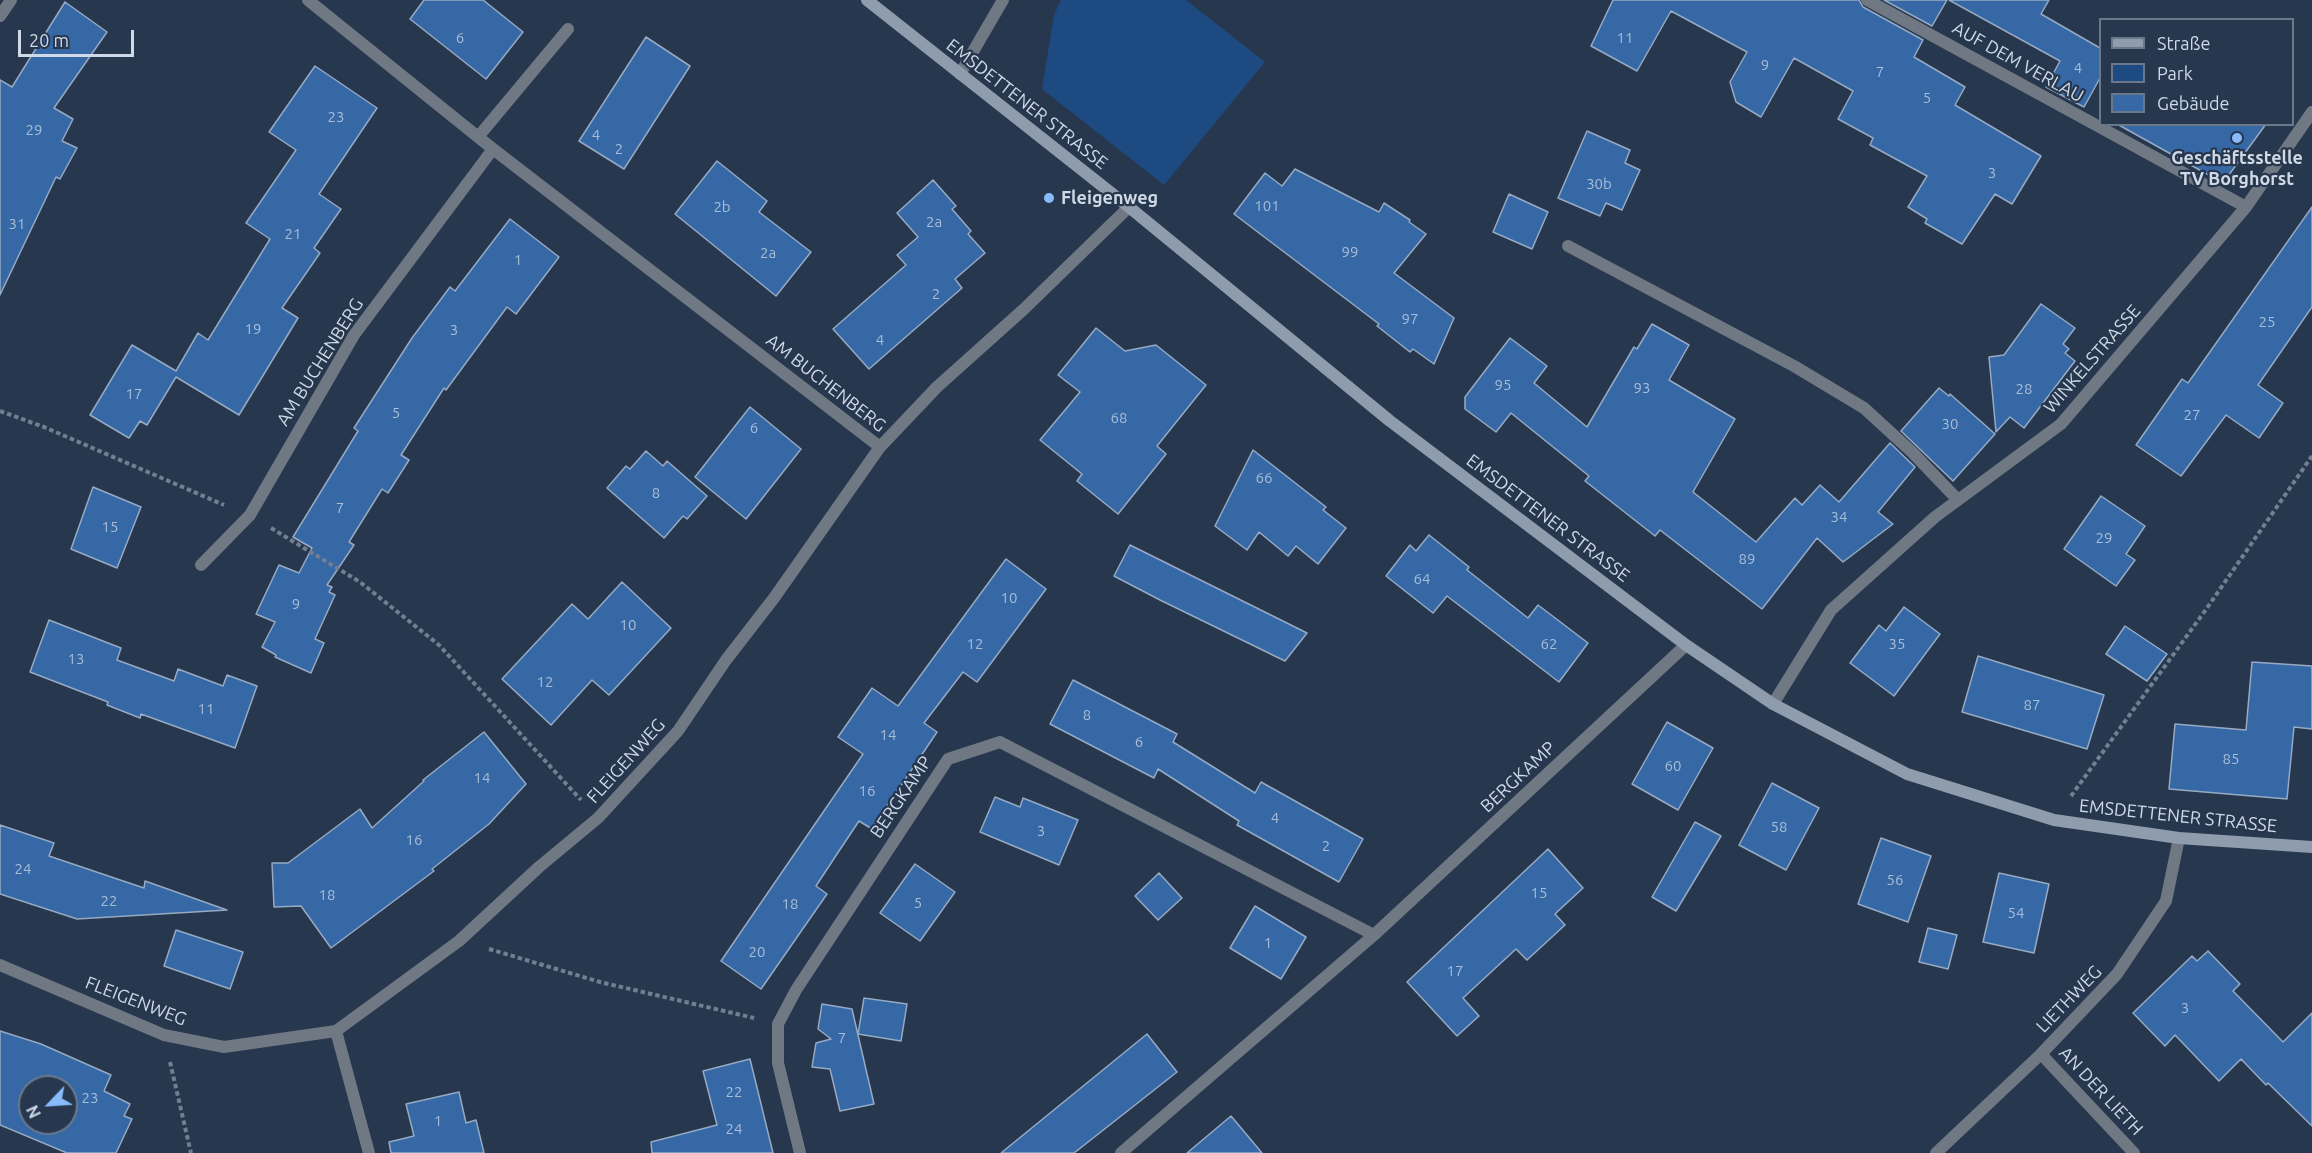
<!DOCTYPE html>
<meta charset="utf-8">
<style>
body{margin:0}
#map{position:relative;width:2312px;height:1153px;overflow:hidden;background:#27374d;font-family:Ubuntu,sans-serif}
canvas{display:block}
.legend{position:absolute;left:2099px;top:18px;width:195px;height:108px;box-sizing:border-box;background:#27374d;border:2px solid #6a788b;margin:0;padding:8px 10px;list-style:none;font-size:18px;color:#cfd9e7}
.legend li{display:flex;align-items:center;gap:12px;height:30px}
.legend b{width:30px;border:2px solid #6a788b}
.north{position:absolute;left:18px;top:1075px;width:60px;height:60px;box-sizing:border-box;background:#27374d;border:2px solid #6a788b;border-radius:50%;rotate:245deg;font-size:16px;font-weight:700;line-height:24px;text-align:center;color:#cfd9e7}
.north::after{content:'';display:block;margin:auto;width:21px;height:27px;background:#88bbfc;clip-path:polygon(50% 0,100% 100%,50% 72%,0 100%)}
.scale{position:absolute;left:18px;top:30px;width:116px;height:27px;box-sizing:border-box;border:3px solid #cfd9e7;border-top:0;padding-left:8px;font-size:18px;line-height:21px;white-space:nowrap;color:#cfd9e7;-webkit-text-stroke:4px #27374d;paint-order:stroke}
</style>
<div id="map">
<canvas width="2312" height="1153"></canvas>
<ul class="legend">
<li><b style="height:8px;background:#8e9cad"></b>Straße</li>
<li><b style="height:16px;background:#1d4a80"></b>Park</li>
<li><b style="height:16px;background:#3668a6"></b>Gebäude</li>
</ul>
<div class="north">N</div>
<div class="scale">20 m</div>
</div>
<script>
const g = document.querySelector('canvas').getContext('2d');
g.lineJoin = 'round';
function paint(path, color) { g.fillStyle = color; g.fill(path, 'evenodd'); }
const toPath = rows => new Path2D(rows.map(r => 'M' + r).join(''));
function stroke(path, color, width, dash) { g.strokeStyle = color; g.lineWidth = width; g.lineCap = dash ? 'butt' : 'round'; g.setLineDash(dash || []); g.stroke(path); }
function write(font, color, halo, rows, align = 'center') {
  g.font = font + ' Ubuntu,sans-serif'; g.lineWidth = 4.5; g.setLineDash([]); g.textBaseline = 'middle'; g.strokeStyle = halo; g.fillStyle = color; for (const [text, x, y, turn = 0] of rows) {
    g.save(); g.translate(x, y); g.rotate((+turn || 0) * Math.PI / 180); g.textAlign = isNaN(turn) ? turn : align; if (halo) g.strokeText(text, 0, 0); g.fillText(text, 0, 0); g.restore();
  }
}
const green = toPath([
 [1061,0,1186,0,1265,62,1164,185,1042,89,1054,15]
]);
const building = toPath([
 [424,0,483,0,523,32,486,79,410,19,424,0],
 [1613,0,1859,0,1863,7,1923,40,1914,57,1965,87,1955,105,2041,156,2012,204,1995,194,1962,244,1925,223,1927,219,1908,207,1927,176,1870,145,1873,138,1838,119,1853,91,1794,58,1761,117,1736,102,1730,82,1747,52,1671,11,1637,71,1591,46,1613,0],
 [1884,0,1947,0,1932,26,1884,0],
 [1949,0,2049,0,2041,14,2100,48,2100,78,2084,107,2046,87,2060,61,1949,0],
 [65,2,107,32,54,108,73,119,62,141,77,148,60,179,56,177,0,295,0,80,12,87,65,2],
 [646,37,690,66,624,169,579,141,646,37],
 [315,66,377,108,319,194,341,209,314,248,320,253,282,308,298,318,239,415,176,377,147,425,140,421,129,438,90,415,132,345,176,371,198,333,208,340,270,239,246,223,296,150,269,132,315,66],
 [2117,124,2266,124,2223,183,2117,124],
 [1587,131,1630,150,1625,163,1640,170,1622,210,1606,203,1600,216,1558,198,1587,131],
 [717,161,767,201,759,212,811,252,776,296,675,214,717,161],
 [1295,169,1379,212,1384,203,1410,220,1409,222,1426,234,1394,273,1454,318,1434,364,1413,349,1410,352,1377,326,1379,324,1234,214,1265,173,1282,186,1295,169],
 [933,180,956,206,952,209,971,231,968,234,985,253,955,279,962,288,869,369,833,329,906,265,897,255,918,237,897,213,933,180],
 [1509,194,1548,212,1532,249,1493,232,1509,194],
 [2312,207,2312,307,2258,385,2283,403,2259,438,2226,415,2181,476,2136,445,2182,379,2188,383,2312,207],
 [510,219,559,257,516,314,507,307,446,390,444,388,401,455,409,460,388,493,382,489,349,542,354,545,327,585,332,587,329,592,335,595,315,639,324,643,311,673,275,657,276,655,262,647,275,622,256,614,279,565,299,573,312,548,293,537,358,431,354,428,412,338,450,287,455,291,510,219],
 [2041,304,2075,328,2063,344,2069,349,2065,353,2075,361,2024,428,2010,417,1996,432,1989,357,2004,355,2041,304],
 [1652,324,1689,345,1669,380,1735,419,1693,492,1756,542,1795,498,1802,505,1820,485,1839,502,1890,443,1915,467,1878,512,1893,524,1843,562,1817,538,1762,609,1660,530,1655,536,1585,481,1589,476,1511,413,1496,432,1465,409,1465,397,1510,338,1547,366,1534,383,1587,427,1634,347,1637,349,1652,324],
 [1096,328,1125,351,1156,345,1206,385,1157,446,1166,454,1118,514,1077,481,1082,474,1040,440,1080,392,1058,375,1096,328],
 [1939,388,1949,396,1950,394,1995,434,1953,481,1901,431,1939,388],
 [750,407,801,449,746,519,695,477,750,407],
 [1253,450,1326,507,1323,510,1346,528,1318,564,1296,546,1288,556,1259,532,1247,550,1215,526,1253,450],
 [646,451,663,466,667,461,707,496,687,519,683,516,664,538,607,488,626,466,630,469,646,451],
 [93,487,141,507,117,568,71,549,93,487],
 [2101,496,2145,526,2126,554,2135,560,2116,586,2064,549,2101,496],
 [1429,535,1469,567,1467,570,1528,618,1538,605,1588,643,1559,682,1447,596,1433,613,1386,576,1410,545,1416,551,1429,535],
 [1130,545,1307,633,1285,661,1160,600,1114,576,1130,545],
 [1006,559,1046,589,977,682,963,672,924,723,937,732,872,829,859,821,837,854,816,886,827,894,761,989,721,961,863,754,838,737,872,688,898,706,1006,559],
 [622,582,671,628,609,695,592,680,551,725,502,679,572,604,588,619,622,582],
 [1904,607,1940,634,1894,696,1850,663,1879,625,1886,631,1904,607],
 [49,620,121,648,117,660,174,681,178,669,223,686,227,675,257,686,235,748,141,714,140,718,107,705,108,702,30,672,49,620],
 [2125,626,2167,654,2147,681,2106,654,2125,626],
 [1978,656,2104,695,2087,749,1962,712,1978,656],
 [2252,662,2312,666,2312,729,2294,727,2287,799,2169,789,2175,724,2246,730,2252,662],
 [1073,680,1177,734,1173,742,1255,793,1261,782,1363,839,1339,882,1237,825,1239,821,1158,769,1154,778,1050,724,1073,680],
 [1667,722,1713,748,1678,810,1632,784,1667,722],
 [484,732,526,784,489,824,432,869,434,871,331,948,301,906,274,907,272,863,288,863,360,809,372,828,424,781,423,780,484,732],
 [1772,783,1819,808,1786,870,1739,845,1772,783],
 [995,797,1020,807,1023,798,1078,820,1059,865,980,832,995,797],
 [1695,822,1721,836,1676,911,1652,897,1695,822],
 [0,825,54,843,49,856,144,888,145,881,227,910,77,919,0,894,0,825],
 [1881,838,1931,856,1908,922,1858,904,1881,838],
 [1548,849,1583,888,1555,914,1565,925,1527,960,1516,949,1463,998,1479,1016,1457,1036,1407,982,1548,849],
 [915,864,955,892,920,941,880,913,915,864],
 [1159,873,1182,898,1158,920,1135,896,1159,873],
 [1999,873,2049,884,2034,953,1983,942,1999,873],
 [1255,906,1306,937,1281,979,1230,948,1255,906],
 [1928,928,1957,935,1948,969,1919,962,1928,928],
 [176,930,243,952,230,989,164,966,176,930],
 [2208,951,2240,984,2233,991,2283,1042,2312,1013,2312,1126,2268,1083,2266,1085,2241,1059,2219,1081,2175,1035,2165,1046,2133,1013,2192,956,2197,961,2208,951],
 [864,998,907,1004,901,1041,858,1034,864,998],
 [822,1004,852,1009,874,1104,840,1111,830,1069,812,1067,816,1043,831,1039,818,1029,822,1004],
 [0,1031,41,1044,111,1075,104,1091,130,1104,124,1116,132,1119,116,1153,67,1153,0,1125,0,1031],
 [30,1087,66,1087,66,1123,30,1123,30,1087],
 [1147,1034,1177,1072,1074,1153,1001,1153,1147,1034],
 [750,1059,773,1153,652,1153,651,1142,717,1125,703,1071,750,1059],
 [459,1092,466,1123,476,1120,484,1153,391,1153,389,1142,414,1136,406,1104,459,1092],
 [1231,1116,1262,1153,1187,1153,1231,1116]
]);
const path = toPath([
 [0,411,44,427,224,505],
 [271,528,360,582,439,645,581,800],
 [2071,796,2207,608,2312,456],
 [489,949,600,982,754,1018],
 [170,1062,191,1153]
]);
const lane = toPath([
 [478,137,568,29],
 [1568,246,1794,366,1864,408,1912,452,1958,500]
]);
const street = toPath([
 [308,0,493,149,880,447],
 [1867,0,2246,207],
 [0,16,11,0],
 [960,74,1003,0],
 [201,565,250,515,354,335,493,149],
 [1773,704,1831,610,1935,517,2061,424,2246,207,2312,112],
 [0,965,164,1035,224,1047,336,1031,459,941,539,867,598,818,678,731,726,660,774,598,880,447,937,387,1024,309,1129,207],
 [336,1031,369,1153],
 [2041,1054,2134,1153],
 [800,1153,778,1063,778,1024,796,990,948,759,1000,742,1374,935],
 [1121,1153,1374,935,1686,645],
 [1936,1153,2041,1054,2117,974,2166,901,2179,838]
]);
const secondary = toPath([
 [867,0,1129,207,1390,421,1686,645,1773,704,1907,774,2054,820,2179,838,2312,847]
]);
const markers = [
 [2237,138,6,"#88bbfc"],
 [1049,198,6,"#88bbfc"]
];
const numberNames = [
 ["6",460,38],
 ["11",1625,38],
 ["9",1765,65],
 ["4",2078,68],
 ["7",1880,72],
 ["5",1927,98],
 ["23",336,117],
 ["29",34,130],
 ["4",596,135],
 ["2",619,149],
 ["3",1992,173],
 ["30b",1599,184],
 ["101",1267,206],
 ["2b",722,207],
 ["2a",934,222],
 ["31",17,224],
 ["21",293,234],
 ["99",1350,252],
 ["2a",768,253],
 ["1",518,260],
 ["2",936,294],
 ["97",1410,319],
 ["25",2267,322],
 ["19",253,329],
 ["3",454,330],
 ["4",880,340],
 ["95",1503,385],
 ["93",1642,388],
 ["28",2024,389],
 ["17",134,394],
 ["5",396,413],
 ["27",2192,415],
 ["68",1119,418],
 ["30",1950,424],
 ["6",754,428],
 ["66",1264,478],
 ["8",656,493],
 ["7",340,508],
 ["34",1839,517],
 ["15",110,527],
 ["29",2104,538],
 ["89",1747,559],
 ["64",1422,579],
 ["10",1009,598],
 ["9",296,604],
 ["10",628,625],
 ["12",975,644],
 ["62",1549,644],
 ["35",1897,644],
 ["13",76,659],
 ["12",545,682],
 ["87",2032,705],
 ["11",206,709],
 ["8",1087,715],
 ["14",888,735],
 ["6",1139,742],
 ["85",2231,759],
 ["60",1673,766],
 ["14",482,778],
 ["16",867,791],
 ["4",1275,818],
 ["58",1779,827],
 ["3",1041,831],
 ["16",414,840],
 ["2",1326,846],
 ["24",23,869],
 ["56",1895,880],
 ["15",1539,893],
 ["18",327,895],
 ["22",109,901],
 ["5",918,903],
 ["18",790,904],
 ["54",2016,913],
 ["1",1268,943],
 ["20",757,952],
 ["17",1455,971],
 ["3",2185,1008],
 ["7",842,1038],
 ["22",734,1092],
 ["23",90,1098],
 ["1",438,1121],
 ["24",734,1129]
];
const streetNames = [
 ["AUF DEM VERLAU",2018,62,29],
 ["EMSDETTENER STRASSE",1027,104,38],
 ["WINKELSTRASSE",2092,359,-49],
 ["AM BUCHENBERG",320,362,-58],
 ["AM BUCHENBERG",826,383,38],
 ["EMSDETTENER STRASSE",1548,518,37],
 ["FLEIGENWEG",626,761,-48],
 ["BERGKAMP",1518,777,-43],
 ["BERGKAMP",901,797,-56],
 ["EMSDETTENER STRASSE",2178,816,6],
 ["LIETHWEG",2069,999,-46],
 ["FLEIGENWEG",136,1001,21],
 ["AN DER LIETH",2101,1091,47]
];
const poiNames = [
 ["Geschäftsstelle",2237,158],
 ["TV Borghorst",2237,179],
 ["Fleigenweg",1061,198,"left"]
];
paint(green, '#1d4a80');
paint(building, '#3668a6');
stroke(building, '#96aac4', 1.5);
stroke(path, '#717f91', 4, [4.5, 3]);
stroke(lane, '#6f7883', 12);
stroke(street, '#6f7883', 12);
stroke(secondary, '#8e9cad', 12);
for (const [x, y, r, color] of markers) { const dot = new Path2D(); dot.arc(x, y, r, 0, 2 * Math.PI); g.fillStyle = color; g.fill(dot); stroke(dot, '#27374d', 2); }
write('15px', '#a9bdd7', null, numberNames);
write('18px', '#cfd9e7', '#27374d', streetNames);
write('bold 18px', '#cfd9e7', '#27374d', poiNames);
</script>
